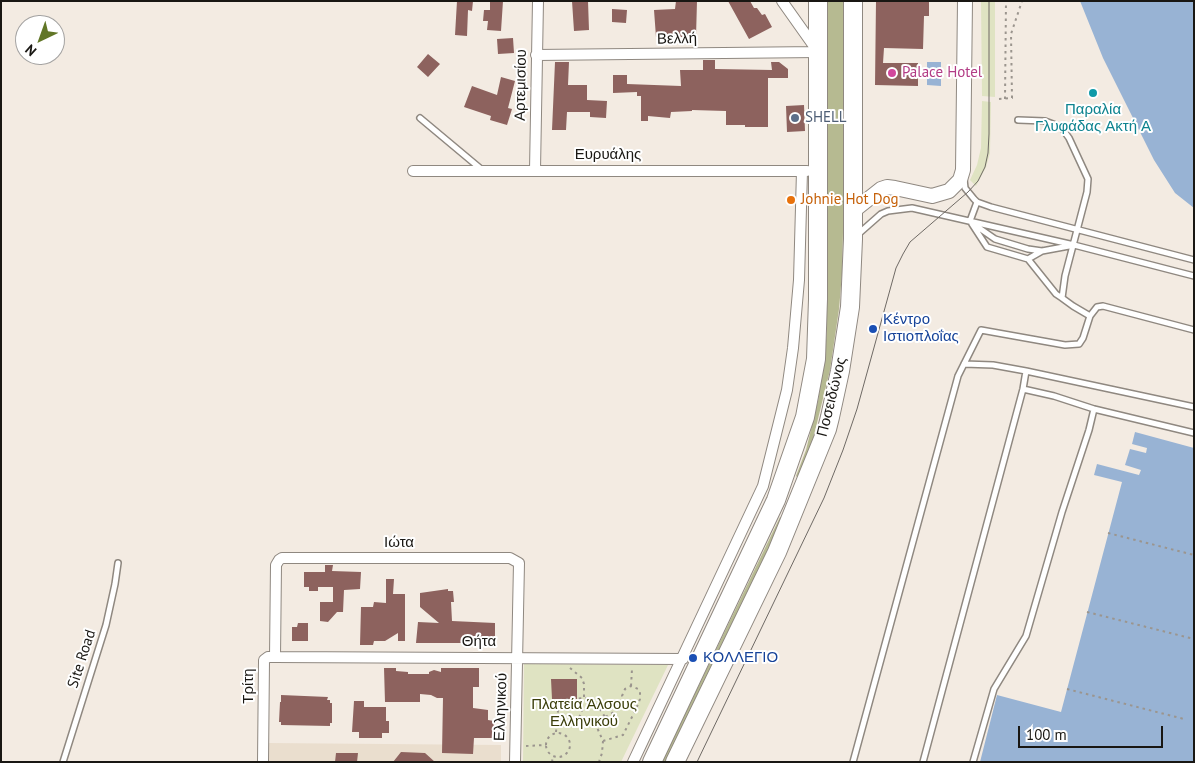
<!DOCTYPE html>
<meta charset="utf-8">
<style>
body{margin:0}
#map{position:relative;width:1195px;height:763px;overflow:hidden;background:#f3ebe2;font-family:"PT Sans",sans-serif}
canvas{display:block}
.frame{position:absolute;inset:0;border:2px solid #191713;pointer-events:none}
.north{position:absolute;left:15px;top:15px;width:50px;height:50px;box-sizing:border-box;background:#fff;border:1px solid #a3a2a1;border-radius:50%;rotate:222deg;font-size:14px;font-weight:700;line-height:20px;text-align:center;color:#191713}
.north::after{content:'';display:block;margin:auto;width:18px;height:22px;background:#617627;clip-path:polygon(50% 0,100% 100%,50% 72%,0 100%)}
.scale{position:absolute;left:1018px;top:726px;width:145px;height:22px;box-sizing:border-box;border:2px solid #191713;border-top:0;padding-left:6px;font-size:15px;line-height:18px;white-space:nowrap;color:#191713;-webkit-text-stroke:4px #fff;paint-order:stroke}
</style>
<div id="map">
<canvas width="1195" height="763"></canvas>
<div class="frame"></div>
<div class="north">N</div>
<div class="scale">100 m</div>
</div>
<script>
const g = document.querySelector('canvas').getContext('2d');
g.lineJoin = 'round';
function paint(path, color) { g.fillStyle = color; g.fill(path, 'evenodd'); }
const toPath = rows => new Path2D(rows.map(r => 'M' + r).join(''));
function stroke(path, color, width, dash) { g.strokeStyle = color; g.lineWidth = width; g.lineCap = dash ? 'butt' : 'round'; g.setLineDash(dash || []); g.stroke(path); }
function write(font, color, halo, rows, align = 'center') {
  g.font = font + ' "PT Sans",sans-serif'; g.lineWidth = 4; g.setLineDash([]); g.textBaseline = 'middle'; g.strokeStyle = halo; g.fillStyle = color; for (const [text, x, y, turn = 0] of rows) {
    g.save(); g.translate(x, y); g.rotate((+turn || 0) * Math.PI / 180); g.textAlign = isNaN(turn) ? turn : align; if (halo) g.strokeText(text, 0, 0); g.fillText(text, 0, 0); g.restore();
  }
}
const built = toPath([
 [269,743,501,745,501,762,269,762]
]);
const green = toPath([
 [981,1,995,1,995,97,982,96],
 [982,101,991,102,990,153,986,167,976,186,970,180,977,165,981,148],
 [524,664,668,665,621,762,523,762]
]);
const forest = toPath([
 [827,1,843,1,844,191,842,274,839,309,830,370,814,435,805,463,797,477,796,476,806,450,818,401,823,368,827,331],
 [780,517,783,518,751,587,667,762,662,762]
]);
const water = toPath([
 [1080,1,1194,1,1194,208,1175,193,1154,160,1103,58],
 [927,62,941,62,941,86,927,85],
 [1135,432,1194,448,1194,762,980,762,997,695,1061,712,1122,482,1094,475,1097,464,1139,475,1141,470,1125,465,1130,449,1146,453,1147,448,1132,444]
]);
const building = toPath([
 [457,1,473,1,472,11,468,10,467,36,455,35],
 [490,1,503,1,501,31,487,30,488,21,483,21,484,10,490,10],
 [572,1,588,1,589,30,574,31],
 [676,1,697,1,696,37,656,37,654,10,675,9],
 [728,1,750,1,754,8,757,8,762,15,765,14,772,27,749,39],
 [876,1,929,1,929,16,924,16,923,49,884,48,883,63,918,63,918,86,875,85],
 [612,9,627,10,626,23,612,22],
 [513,38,514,53,498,54,497,39],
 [428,54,440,64,428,77,417,67],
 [703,60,715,60,715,69,772,70,771,62,779,62,788,69,788,78,768,78,768,127,745,127,745,125,726,125,726,111,692,110,692,111,671,112,670,118,648,116,648,121,641,121,641,96,637,96,637,92,613,93,613,75,627,75,627,84,681,86,680,70,703,70],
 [555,62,569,62,568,85,587,85,587,100,607,101,606,118,590,117,590,112,567,112,566,130,552,130],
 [501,77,515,81,508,108,512,109,507,125,490,120,491,116,464,107,472,86,497,95],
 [804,105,805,131,787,132,786,106],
 [325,565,333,565,332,571,361,572,360,589,344,590,343,612,337,612,328,622,320,621,320,602,333,602,333,587,318,587,318,591,309,591,309,587,304,587,304,572,325,572],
 [386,579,394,579,393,594,405,594,405,641,398,641,398,633,385,641,374,641,373,645,360,645,361,607,373,607,374,602,386,603],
 [448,589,448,591,453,591,454,602,451,602,452,621,495,623,495,643,416,643,418,622,439,623,420,607,420,593],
 [298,623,308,623,308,641,292,641,292,627,297,627],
 [384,668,396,668,396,671,408,672,408,674,429,674,429,672,434,670,441,672,441,668,479,668,479,687,473,687,473,708,488,710,488,720,494,721,493,738,474,738,473,754,442,753,443,698,437,698,431,695,420,694,420,702,385,702],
 [551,679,577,679,577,699,552,699],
 [281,695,328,697,327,700,330,700,330,703,332,703,332,723,330,723,330,726,281,725,281,722,279,722,280,702,281,702],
 [354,701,364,701,364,707,386,707,386,721,389,721,389,733,382,733,382,738,359,738,359,732,352,732],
 [401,752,425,753,435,762,393,762],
 [336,753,358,753,357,762,335,762]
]);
const path = toPath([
 [999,99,1012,98,1011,34,1022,1],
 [1005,99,1006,1],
 [1108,533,1194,555],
 [1087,612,1194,639],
 [570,668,582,678,584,684,584,697],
 [631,686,632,669],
 [1067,689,1184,719],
 [570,700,570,720,581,725,587,725,595,723,628,704],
 [576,723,582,712,582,700],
 [595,723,603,741,602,753,599,762],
 [556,732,559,700,584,698,594,700,605,717],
 '546 745a12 12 0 1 1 24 0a12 12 0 1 1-24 0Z',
 [603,741,623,735,636,709,640,699,640,692,638,689,631,686,625,689,622,696,625,702,632,704,638,701],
 [526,746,546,745],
 [552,762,553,756]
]);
const lane = toPath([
 [420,118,481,169],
 [1018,120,1045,121,1061,127,1069,138,1088,179,1087,192,1065,276,1062,298,1056,294,1028,259],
 [964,179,965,188,974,199,977,202,991,207,1194,260],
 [970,221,977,202],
 [972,223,995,239,1028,249,1042,251,1069,246],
 [972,224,987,247,1028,259,1042,251],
 [856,236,881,214,888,211,912,208,1074,245,1194,276],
 [1090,316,1097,307,1103,306,1194,330],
 [964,364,993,365,1026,371,1194,407],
 [1023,389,1054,396,1094,409,1194,433],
 [63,762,106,625,115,584,118,563],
 [853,762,958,376,981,330,1065,345,1079,344,1083,338,1090,316,1073,306,1062,298],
 [923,762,1023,389,1026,371],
 [973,762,994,689,1026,636,1062,512,1089,430,1094,409]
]);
const street = toPath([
 [782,1,816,49],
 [536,55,818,52],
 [535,170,538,1],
 [413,171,807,171],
 [275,657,683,659],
 [263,762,264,660,268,657,275,657,276,565,279,560,282,558,510,558,519,563,515,762],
 [633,762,763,486,787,390,793,348,799,280,802,171]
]);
const secondary = toPath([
 [852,212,881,189,887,187,895,188,932,196,949,191,960,180,963,170,965,1]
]);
const highway = toPath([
 [652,762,776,500,805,417,816,359,818,299,818,1],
 [675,762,777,552,827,429,830,417,840,371,850,307,853,239,853,1]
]);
const tram = toPath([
 [697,762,824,498,843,450,857,409,896,268,903,254,910,242,968,192,978,181,985,167,988,153,989,134,989,1]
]);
const markers = [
 [892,73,5,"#d1479c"],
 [1093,93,5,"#0f9aa8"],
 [795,118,5,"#5c6f8a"],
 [791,200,5,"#e8710a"],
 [873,329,5,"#1a4fb4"],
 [693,658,5,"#1a4fb4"]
];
const streetNames = [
 ["Βελλή",677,39,-1],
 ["Αρτεμισίου",521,85,-89],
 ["Ευρυάλης",608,155],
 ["Ποσειδώνος",832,397,-76],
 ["Ιώτα",399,543],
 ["Θήτα",479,642],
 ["Site Road",82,659,-72],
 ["Τρίτη",249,686,-90],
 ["Ελληνικού",501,707,-88]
];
const hotelNames = [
 ["Palace Hotel",902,73]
];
const cultureNames = [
 ["Παραλία",1093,110],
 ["Γλυφάδας Ακτή Α",1093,127]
];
const serviceNames = [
 ["SHELL",805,118]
];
const foodNames = [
 ["Johnie Hot Dog",801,200]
];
const transitNames = [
 ["Κέντρο",883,320],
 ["Ιστιοπλοΐας",883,337],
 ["ΚΟΛΛΕΓΙΟ",703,658]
];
const parkNames = [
 ["Πλατεία Άλσους",584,705],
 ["Ελληνικού",584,722]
];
paint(built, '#eadece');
paint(green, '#dfe3c2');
paint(forest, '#b6ba91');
paint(water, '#98b3d4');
paint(building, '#8d625e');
stroke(lane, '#8f8880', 8);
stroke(street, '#8f8880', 12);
stroke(secondary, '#8f8880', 16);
stroke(highway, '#8f8880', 20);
stroke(path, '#9b958e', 2, [2.5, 4]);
stroke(lane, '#fff', 5);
stroke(street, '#fff', 10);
stroke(secondary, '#fff', 14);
stroke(highway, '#fff', 18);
stroke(tram, '#6e6964', 1);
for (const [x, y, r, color] of markers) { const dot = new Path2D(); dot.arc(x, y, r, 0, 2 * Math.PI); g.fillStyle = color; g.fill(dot); stroke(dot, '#fff', 2); }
write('15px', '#191713', '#fff', streetNames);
write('15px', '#b23c85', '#fff', hotelNames, 'left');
write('15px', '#0d838f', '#fff', cultureNames);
write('15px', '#4e5e75', '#fff', serviceNames, 'left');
write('15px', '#c56008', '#fff', foodNames, 'left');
write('15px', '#164399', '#fff', transitNames, 'left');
write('15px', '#3a3d09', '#fff', parkNames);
</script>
